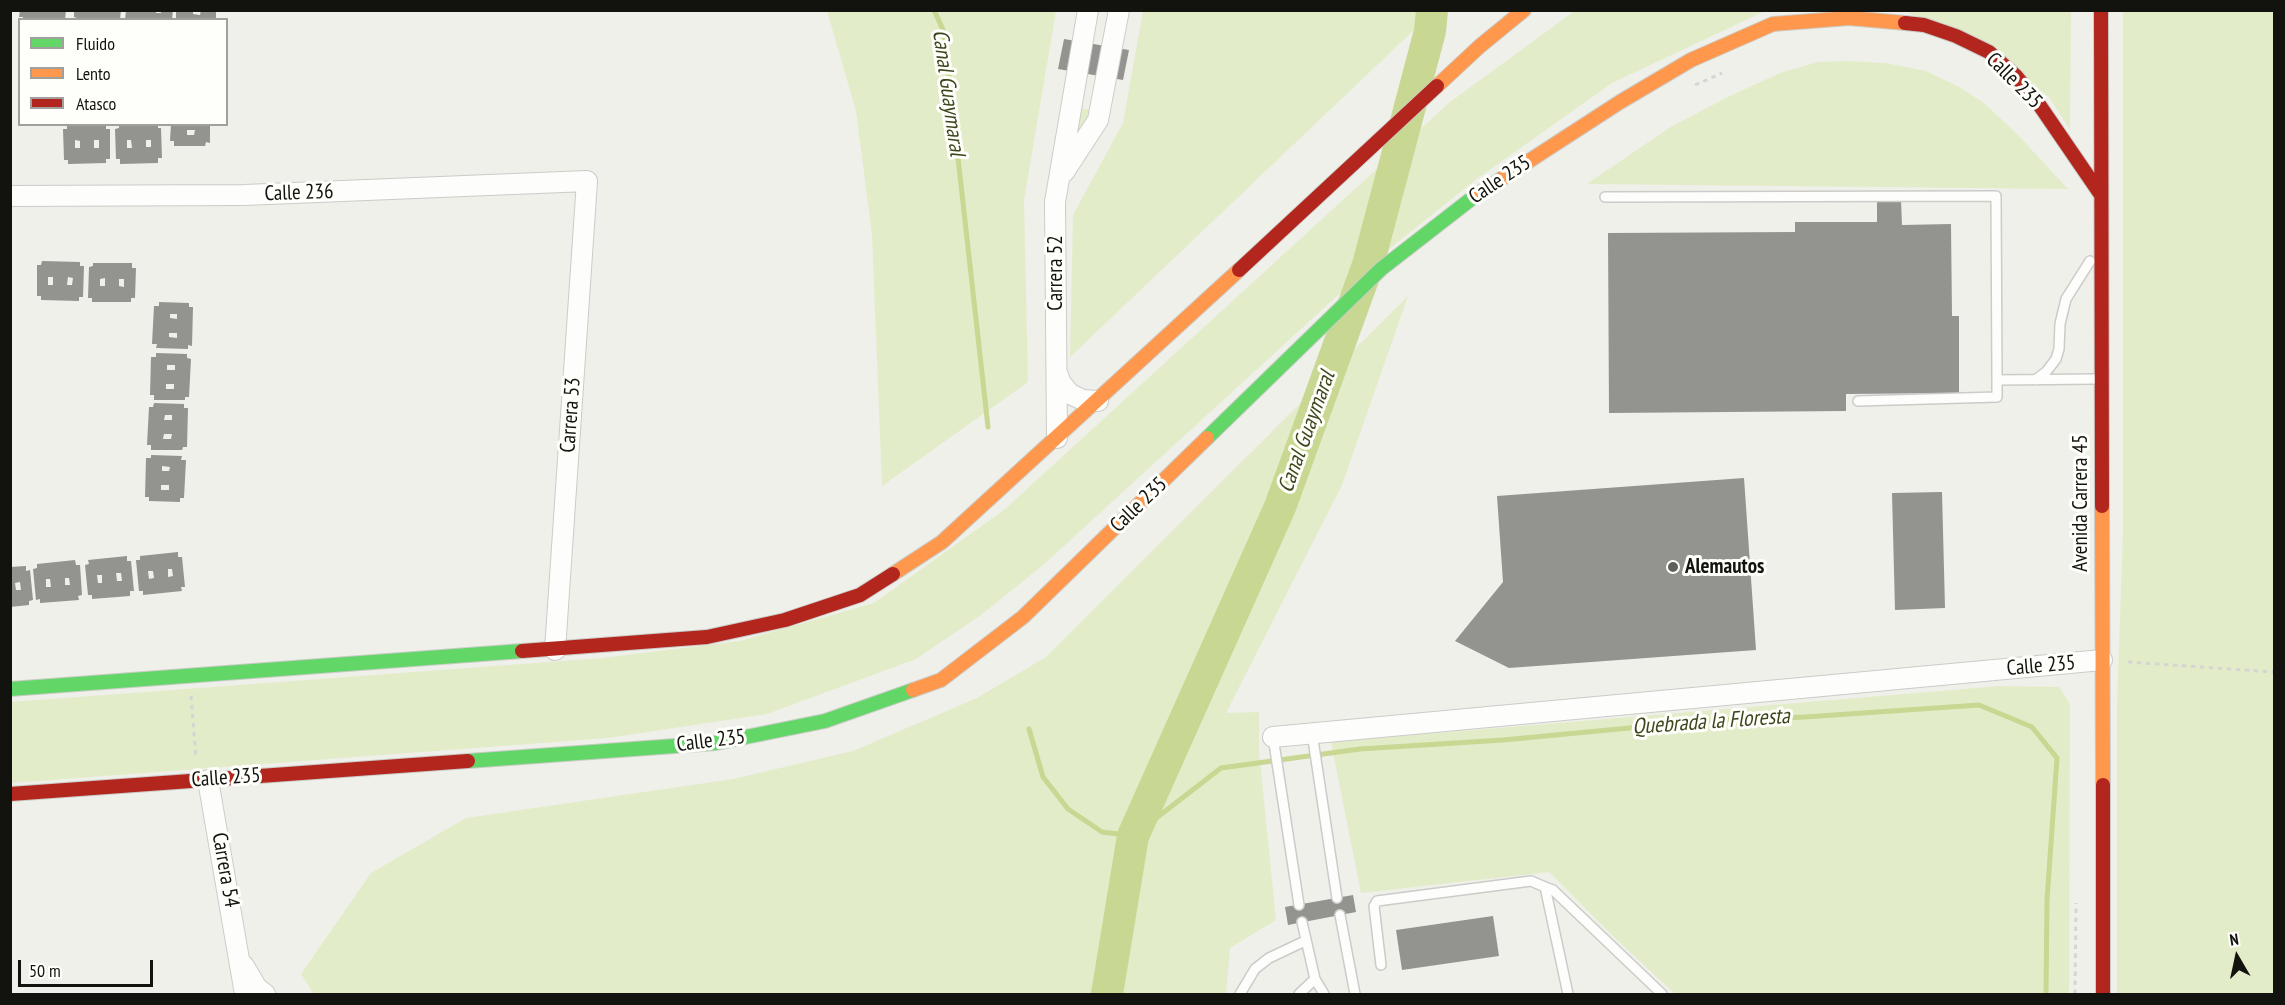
<!DOCTYPE html>
<style>
body{margin:0}
#map{position:relative;width:2285px;height:1005px;overflow:hidden;background:#eff0ea;font-family:"PT Sans Narrow",sans-serif}
canvas{display:block}
.frame{position:absolute;inset:0;border:12px solid #12130f;pointer-events:none}
.legend{position:absolute;left:18px;top:18px;width:210px;height:108px;box-sizing:border-box;background:#fefffa;border:2px solid #a0a19c;margin:0;padding:8px 10px;list-style:none;font-size:18px;color:#12130f}
.legend li{display:flex;align-items:center;gap:12px;height:30px}
.legend b{width:30px;border:2px solid #a0a19c}
.north{position:absolute;left:2207px;top:927px;width:60px;height:60px;-webkit-text-stroke:4px #fefffa;paint-order:stroke;rotate:351deg;font-size:16px;font-weight:700;line-height:24px;text-align:center;color:#12130f}
.north::after{content:'';display:block;margin:auto;width:21px;height:27px;background:#12130f;clip-path:polygon(50% 0,100% 100%,50% 72%,0 100%)}
.scale{position:absolute;left:18px;top:960px;width:135px;height:27px;box-sizing:border-box;border:3px solid #12130f;border-top:0;padding-left:8px;font-size:18px;line-height:21px;white-space:nowrap;color:#12130f;-webkit-text-stroke:4px #fefffa;paint-order:stroke}
</style>
<div id="map">
<canvas width="2285" height="1005"></canvas>
<div class="frame"></div>
<ul class="legend">
<li><b style="height:8px;background:#63d668"></b>Fluido</li>
<li><b style="height:8px;background:#ff974d"></b>Lento</li>
<li><b style="height:8px;background:#b3261e"></b>Atasco</li>
</ul>
<div class="north">N</div>
<div class="scale">50 m</div>
</div>
<script>
const g = document.querySelector('canvas').getContext('2d');
g.lineJoin = 'round';
function paint(path, color) { g.fillStyle = color; g.fill(path, 'evenodd'); }
const toPath = rows => new Path2D(rows.map(r => 'M' + r).join(''));
function stroke(path, color, width, dash) { g.strokeStyle = color; g.lineWidth = width; g.lineCap = dash ? 'butt' : 'round'; g.setLineDash(dash || []); g.stroke(path); }
function write(font, color, halo, rows, align = 'center') {
  g.font = font + ' "PT Sans Narrow",sans-serif'; g.lineWidth = 6; g.setLineDash([]); g.textBaseline = 'middle'; g.strokeStyle = halo; g.fillStyle = color; for (const [text, x, y, turn = 0] of rows) {
    g.save(); g.translate(x, y); g.rotate((+turn || 0) * Math.PI / 180); g.textAlign = isNaN(turn) ? turn : align; if (halo) g.strokeText(text, 0, 0); g.fillText(text, 0, 0); g.restore();
  }
}
const green = toPath([
 [1576,10,1765,11,1612,83,1478,178,1384,253,1042,566,981,615,916,659,767,714,608,738,11,783,11,702,602,658,740,641,874,603,1004,510,1450,102],
 [827,11,1056,11,1024,200,1028,382,882,486,872,235,856,111],
 [1143,11,1434,11,1070,357,1073,215,1123,123],
 [1906,11,2071,11,2070,130,2049,97],
 [2123,11,2274,11,2274,994,2117,994,2117,704,2123,533],
 [1847,61,1885,63,1926,71,1959,87,1984,103,2017,134,2068,189,1587,184,1669,128,1728,97,1780,73,1818,62],
 [1082,109,1088,109,1092,115,1070,145,1079,110],
 [1408,296,1342,485,1226,713,1259,712,1259,751,1276,920,1230,948,1226,994,314,994,301,974,371,873,466,818,733,779,853,751,977,698,1046,657],
 [2000,686,2059,687,2070,704,2069,994,1675,994,1615,938,1549,872,1361,893,1331,742]
]);
const stream = toPath([
 [934,10,944,32,988,427],
 [1029,729,1043,777,1068,809,1102,832,1133,836,1221,768,1360,749,1503,740,1703,721,1805,717,1979,705,2032,727,2057,758,2047,900,2046,994]
]);
const river = toPath([
 [1107,994,1133,836,1280,507,1368,265,1430,31,1432,10]
]);
const building = toPath([
 [20,10,66,10,65,20,23,20,23,17,19,17],
 [74,10,121,10,120,20,77,20,77,18,74,17],
 [126,10,156,10,156,13,161,13,161,10,173,10,172,20,125,20],
 [176,10,193,10,193,14,200,15,201,10,216,10,216,20,176,20],
 [1064,39,1129,50,1123,80,1058,69],
 [75,124,106,124,106,129,110,129,110,159,106,159,106,163,68,164,68,160,64,160,63,129,67,129,67,125],
 [75,140,80,141,80,148,75,148],
 [94,140,99,140,99,148,94,148],
 [119,124,158,124,158,128,161,128,162,158,158,158,158,163,120,164,120,159,116,159,115,129,119,128],
 [127,140,131,140,132,148,127,148],
 [146,140,151,140,151,147,146,147],
 [171,124,210,124,210,143,206,142,205,146,174,146,174,141,170,141],
 [187,130,195,130,194,135,187,135],
 [1877,200,1901,200,1902,225,1951,224,1952,316,1959,316,1959,393,1846,394,1846,411,1609,413,1608,233,1795,232,1795,222,1877,222],
 [42,261,80,262,80,266,84,266,83,297,79,297,79,301,41,300,41,296,37,296,37,265,41,265],
 [48,277,53,277,53,285,48,285],
 [68,277,73,278,72,285,67,285],
 [93,263,132,263,132,268,136,268,135,298,131,298,131,302,92,302,92,298,88,298,89,267,93,266],
 [105,278,105,286,100,286,100,279],
 [119,279,124,279,124,287,119,286],
 [159,302,189,303,189,307,193,307,192,346,188,345,188,349,156,348,157,344,152,344,154,306,159,306],
 [170,314,177,314,177,319,170,318],
 [169,333,177,333,177,338,169,337],
 [156,353,187,354,187,358,191,359,189,397,185,397,185,400,154,400,154,395,150,395,151,357,156,357],
 [167,365,175,365,175,370,167,370],
 [166,384,174,384,174,389,166,389],
 [154,403,184,404,184,408,188,408,187,447,183,447,182,450,151,450,151,445,147,445,149,407,153,407],
 [165,415,172,415,172,420,164,420],
 [164,434,172,434,171,439,163,439],
 [151,455,182,456,181,460,186,460,184,498,180,498,180,502,149,501,149,497,145,497,146,458,151,458],
 [162,466,170,467,169,471,162,471],
 [161,485,169,485,169,490,161,490],
 [1744,478,1756,650,1509,668,1455,641,1503,582,1497,496],
 [1942,492,1945,608,1895,610,1892,493],
 [178,552,178,557,182,557,185,587,181,587,182,591,143,595,143,591,139,591,136,560,140,560,140,556],
 [168,569,172,569,173,576,168,577],
 [148,571,153,571,154,578,149,579],
 [127,556,127,561,131,561,134,591,130,591,130,596,92,599,92,595,88,595,85,565,89,564,88,560],
 [116,573,121,573,122,581,117,581],
 [97,575,102,575,102,583,98,583],
 [75,560,76,565,80,565,82,595,78,596,79,600,40,603,40,599,36,600,33,569,37,568,37,564],
 [65,578,69,578,70,585,65,585],
 [46,579,50,579,51,587,46,587],
 [26,566,26,571,30,570,33,600,29,601,29,605,10,607,10,567],
 [20,582,21,590,16,590,15,583],
 [1353,895,1356,912,1288,925,1285,907],
 [1493,916,1499,956,1402,970,1396,930]
]);
const path = toPath([
 [1695,85,1722,73],
 [2128,662,2274,672],
 [191,696,196,758],
 [2075,994,2076,903]
]);
const lane = toPath([
 [1605,197,1996,196,1997,380],
 [2035,380,2046,372,2056,359,2059,349,2060,324,2066,299,2090,261],
 [1858,401,1997,397,1997,380,2096,379],
 [1312,733,1337,898],
 [1273,737,1299,905],
 [1545,887,1553,890,1662,994],
 [1340,915,1355,994],
 [1302,922,1315,979,1324,994],
 [1381,965,1374,906,1377,901,1531,881,1545,887,1568,994],
 [1240,994,1255,969,1269,958,1305,941],
 [1299,994,1315,979]
]);
const street = toPath([
 [1064,172,1098,120,1119,10],
 [10,196,244,195,587,181,555,650],
 [1057,373,1061,383,1070,394,1083,400,1098,401],
 [1057,438,1055,202,1088,10],
 [1273,737,2102,660],
 [208,780,245,994],
 [244,966,257,988,265,994]
]);
const fast = toPath([
 [1207,438,1381,269,1475,196],
 [10,689,522,651],
 [468,761,716,743,825,721,913,690]
]);
const slow = toPath([
 [1437,86,1480,46,1524,10],
 [1475,196,1620,102,1691,60,1773,24,1849,18,1905,23],
 [2102,506,2103,785],
 [893,574,942,542,1239,270],
 [913,690,941,680,1023,617,1207,438]
]);
const jam = toPath([
 [2101,10,2102,506],
 [1905,23,1924,25,1956,36,1989,52,2016,76,2038,103,2101,195],
 [1239,270,1437,86],
 [522,651,707,637,785,620,860,595,893,574],
 [2103,785,2103,994],
 [10,794,468,761]
]);
const markers = [
 [1673,567,6,"#5f605c"]
];
const streetNames = [
 ["Calle 235",2014,81,45],
 ["Calle 235",1500,180,-34],
 ["Calle 236",299,193,-2],
 ["Carrera 52",1056,273,-90],
 ["Carrera 53",571,415,-86],
 ["Avenida Carrera 45",2081,503,-90],
 ["Calle 235",1139,505,-44],
 ["Calle 235",2041,666,-5],
 ["Calle 235",711,741,-7],
 ["Calle 235",226,778,-4],
 ["Carrera 54",225,870,80]
];
const poiNames = [
 ["Alemautos",1685,567]
];
const waterNames = [
 ["Canal Guaymaral",948,93,82],
 ["Canal Guaymaral",1307,432,-70],
 ["Quebrada la Floresta",1711,722,-4]
];
paint(green, '#e3ecc8');
stroke(stream, '#c8d791', 5);
stroke(river, '#c8d791', 32);
paint(building, '#93948f');
stroke(lane, '#cbccc8', 12);
stroke(street, '#cbccc8', 22);
stroke(fast, '#cbccc8', 16);
stroke(slow, '#cbccc8', 16);
stroke(jam, '#cbccc8', 16);
stroke(path, '#d5d5d3', 3, [4.5, 4.5]);
stroke(lane, '#fdfdfc', 9);
stroke(street, '#fdfdfc', 20);
stroke(fast, '#63d668', 14);
stroke(slow, '#ff974d', 14);
stroke(jam, '#b3261e', 14);
for (const [x, y, r, color] of markers) { const dot = new Path2D(); dot.arc(x, y, r, 0, 2 * Math.PI); g.fillStyle = color; g.fill(dot); stroke(dot, '#fefffa', 2); }
write('21px', '#12130f', '#fefffa', streetNames);
write('bold 21px', '#12130f', '#fefffa', poiNames, 'left');
write('italic 22px', '#3e461d', '#fefffa', waterNames);
</script>
